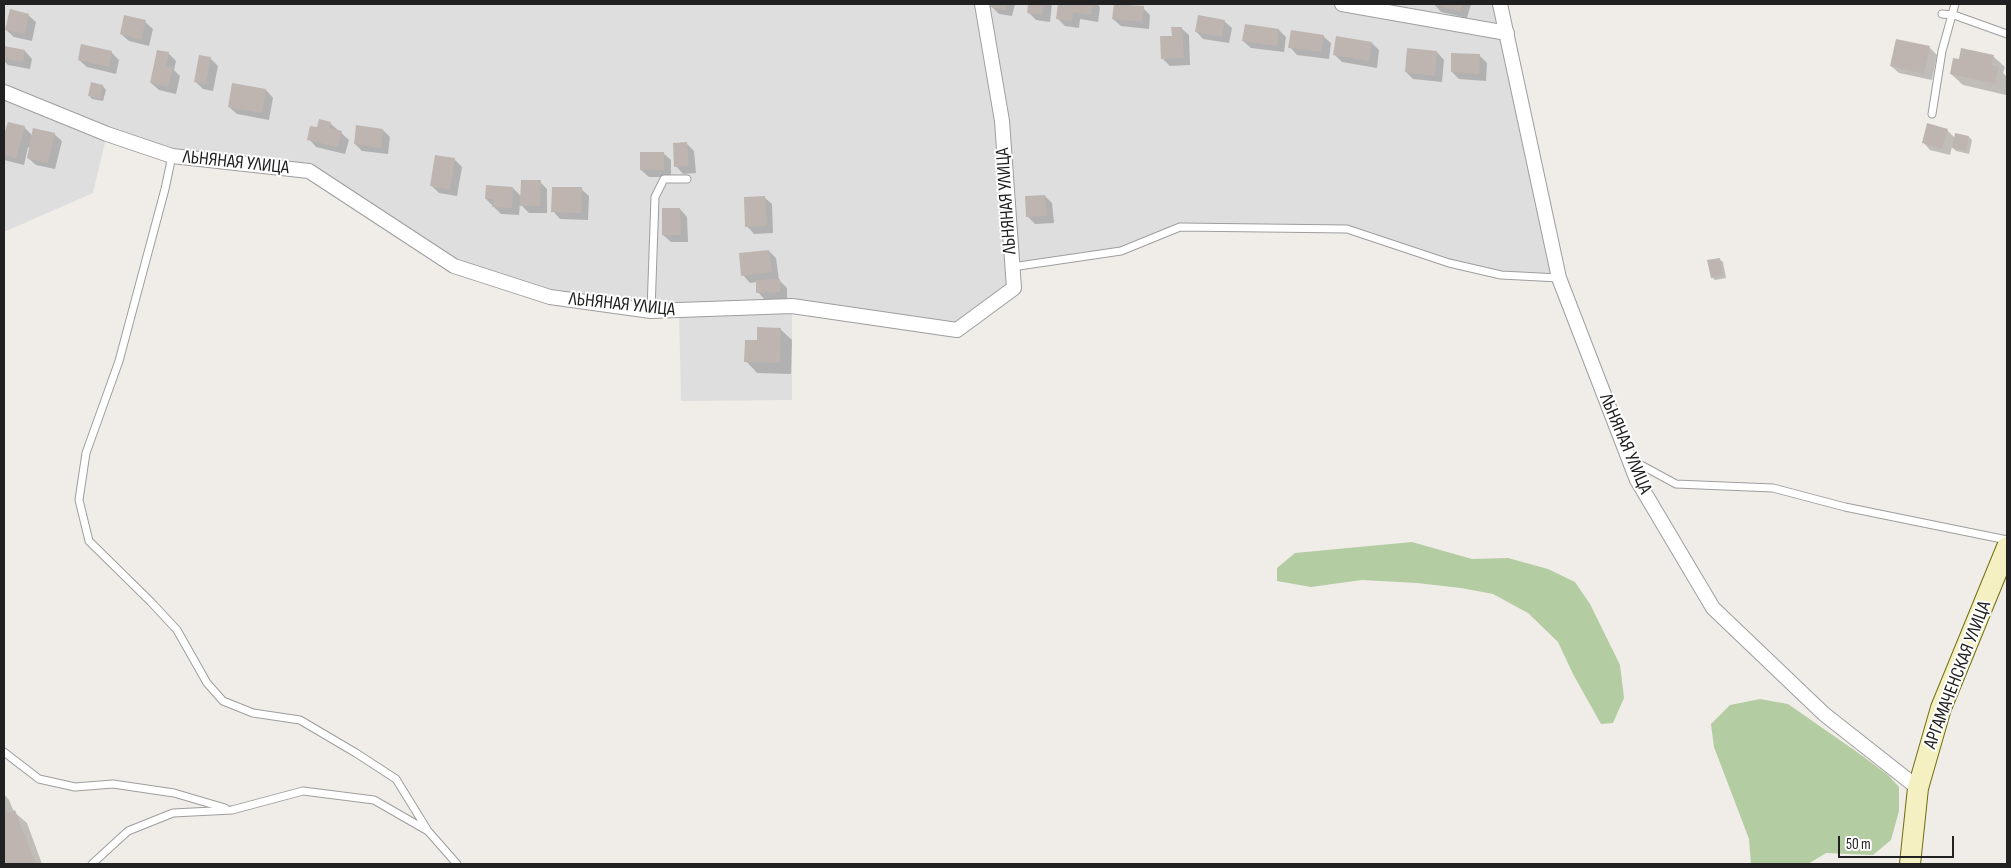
<!DOCTYPE html>
<meta charset="utf-8">
<style>
body{margin:0}
#map{position:relative;width:2011px;height:868px;overflow:hidden;background:#f0ede8;font-family:"Sofia Sans Condensed",sans-serif}
canvas{display:block}
.frame{position:absolute;inset:0;border:5px solid #212121;pointer-events:none}
.scale{position:absolute;left:1838px;top:836px;width:116px;height:22px;box-sizing:border-box;border:2px solid #212121;border-top:0;padding-left:6px;font-size:15px;line-height:18px;white-space:nowrap;color:#212121;-webkit-text-stroke:4px #fff;paint-order:stroke}
</style>
<div id="map">
<canvas width="2011" height="868"></canvas>
<div class="frame"></div>
<div class="scale">50 m</div>
</div>
<script>
const g = document.querySelector('canvas').getContext('2d');
g.lineJoin = 'round';
function paint(path, color) { g.fillStyle = color; g.fill(path, 'evenodd'); }
const toPath = rows => new Path2D(rows.map(r => 'M' + r).join(''));
function stroke(path, color, width, dash) { g.strokeStyle = color; g.lineWidth = width; g.lineCap = dash ? 'butt' : 'round'; g.setLineDash(dash || []); g.stroke(path); }
function write(font, color, halo, rows, align = 'center') {
  g.font = font + ' "Sofia Sans Condensed",sans-serif'; g.lineWidth = 4; g.setLineDash([]); g.textBaseline = 'middle'; g.strokeStyle = halo; g.fillStyle = color; for (const [text, x, y, turn = 0] of rows) {
    g.save(); g.translate(x, y); g.rotate((+turn || 0) * Math.PI / 180); g.textAlign = isNaN(turn) ? turn : align; if (halo) g.strokeText(text, 0, 0); g.fillText(text, 0, 0); g.restore();
  }
}
const residential = toPath([
 [4,4,1500,4,1559,278,1501,275,1347,229,1180,227,1121,251,1012,267,1014,288,957,330,792,307,792,400,681,401,679,311,550,297,454,266,309,171,172,156,107,134,93,193,4,232]
]);
const forest = toPath([
 [1412,542,1472,559,1508,558,1548,569,1575,582,1590,604,1620,665,1624,698,1613,723,1601,724,1573,674,1558,642,1528,613,1493,594,1461,588,1417,583,1362,580,1311,587,1277,581,1277,568,1295,553],
 [1760,699,1788,704,1857,752,1888,775,1899,787,1899,811,1891,840,1873,855,1826,853,1808,864,1751,864,1749,839,1714,747,1711,724,1730,705]
]);
const shadow = toPath([
 [992,4,1015,4,1012,16,999,14,992,7],
 [1029,4,1052,4,1050,22,1036,20,1028,12],
 [1059,4,1097,4,1100,7,1098,22,1080,19,1079,28,1065,26,1057,18],
 [1434,4,1471,4,1467,18,1441,12],
 [1143,8,1150,15,1149,29,1121,26,1113,19],
 [28,15,36,22,32,41,14,37,6,30],
 [1224,21,1232,28,1229,43,1203,39,1196,31],
 [145,22,153,29,149,46,129,41,121,34],
 [1181,28,1189,35,1190,65,1170,66,1163,59],
 [1279,30,1286,37,1284,52,1251,48,1243,41],
 [1323,36,1331,43,1329,59,1297,55,1290,47],
 [1372,43,1379,50,1377,68,1342,62,1335,55],
 [4,47,25,51,32,59,30,69,8,65,4,61],
 [1930,48,1937,55,1932,80,1899,73,1891,66],
 [111,52,119,60,116,74,87,67,79,60],
 [1437,52,1444,60,1442,82,1413,79,1406,72],
 [168,53,176,61,174,70,180,76,176,94,159,90,151,83],
 [1479,55,1487,63,1486,81,1459,79,1452,72],
 [1993,56,2005,67,2003,73,2007,77,2006,95,1963,85,1951,74,1960,60],
 [210,58,218,66,213,91,203,89,195,81],
 [233,84,266,90,273,98,269,120,237,114,229,107],
 [103,86,106,90,103,101,92,99,89,95],
 [330,123,349,140,345,154,316,147,309,139,318,129],
 [24,127,33,136,54,134,62,141,55,169,36,165,28,158,30,148,28,147,24,165,4,160,4,135],
 [383,130,390,137,388,154,362,151,355,144],
 [1947,130,1955,138,1969,137,1972,140,1969,154,1956,151,1952,147,1950,155,1930,150,1923,142],
 [687,144,694,151,696,173,683,174,676,166],
 [663,153,671,160,671,177,649,177,641,170],
 [454,159,462,167,457,196,439,193,432,186],
 [540,182,547,189,547,213,529,213,520,204,519,215,501,214,486,199,513,188,522,197],
 [581,189,589,196,588,220,560,219,553,211],
 [1045,196,1052,203,1054,223,1035,224,1027,216],
 [764,197,772,204,773,233,754,234,747,226],
 [680,209,687,217,688,242,671,242,663,235],
 [769,251,776,258,779,280,787,288,787,299,765,300,758,292,757,282,750,283,743,275],
 [1719,259,1723,262,1726,278,1715,280,1712,277],
 [780,329,792,340,791,374,757,373,746,361,758,341],
 [4,794,9,800,14,812,27,823,42,864,4,864]
]);
const building = toPath([
 [991,4,1006,4,1005,10,990,7],
 [1028,4,1044,4,1042,15,1027,13],
 [1058,4,1093,4,1091,15,1073,12,1072,21,1056,19],
 [1114,4,1144,6,1142,22,1112,19],
 [1431,4,1462,4,1460,11],
 [10,9,29,14,25,34,5,30],
 [124,15,146,20,141,40,120,34],
 [1198,15,1225,20,1222,37,1195,32],
 [1245,24,1279,29,1277,46,1242,41],
 [1171,27,1182,27,1184,58,1161,59,1160,36,1172,36],
 [1291,30,1324,35,1321,52,1288,48],
 [1336,36,1372,42,1369,61,1333,55],
 [1896,39,1930,46,1924,74,1890,66],
 [81,44,112,51,109,67,78,60],
 [4,46,25,50,23,62,4,59],
 [1407,48,1437,51,1435,76,1405,72],
 [1961,48,1994,55,1992,65,1999,67,1995,84,1950,74,1953,58,1959,59],
 [157,50,169,52,166,66,173,67,168,87,150,83],
 [1451,53,1480,54,1479,74,1451,72],
 [199,55,211,57,206,84,194,82],
 [91,82,103,85,100,99,88,96],
 [232,83,266,89,262,113,228,107],
 [319,119,331,122,329,128,342,131,338,147,307,140,310,126,317,127],
 [8,122,25,126,16,158,4,155,4,134],
 [1927,123,1948,129,1942,149,1922,143],
 [356,125,383,129,381,148,354,144],
 [33,128,55,133,48,163,27,158],
 [1955,133,1969,136,1966,151,1952,148],
 [687,142,689,166,674,167,673,143],
 [640,152,664,152,664,170,640,170],
 [435,155,455,158,450,190,430,186],
 [521,180,541,180,540,206,520,206],
 [486,185,513,187,512,208,492,207,493,199,485,199],
 [552,187,582,187,581,213,551,212],
 [1045,195,1047,216,1026,217,1025,196],
 [765,196,767,226,745,227,744,197],
 [662,208,680,208,681,235,662,235],
 [769,250,772,272,741,276,739,253],
 [1720,258,1723,275,1711,278,1707,260],
 [780,279,780,292,756,293,756,280],
 [757,327,781,328,780,363,744,362,745,340,757,340],
 [4,802,8,813,15,810,36,864,4,864]
]);
const lane = toPath([
 [1942,14,1954,15,2007,34],
 [1932,114,1942,51,1955,4],
 [172,156,165,189,119,361,86,453,79,500,89,541,151,602,177,630,207,683,223,701,253,713,300,720,356,753,396,779,428,831],
 [1012,267,1121,251,1180,227,1347,229,1449,263,1501,275,1559,278],
 [651,311,655,197,664,179,687,179],
 [1630,459,1676,484,1773,488,1845,507,2007,540],
 [4,752,39,779,75,787,113,784,174,793,225,808],
 [92,864,128,831,173,813,232,810,303,791,374,800,428,831,457,864]
]);
const street = toPath([
 [1342,4,1507,33],
 [1500,4,1559,278,1637,480,1713,608,1824,714,1918,788],
 [4,92,107,134,172,156,309,171,454,266,550,297,651,311,792,306,957,330,1014,288,1002,121,982,4]
]);
const secondary = toPath([
 [1910,864,1918,788,1941,708,2007,547]
]);
const streetNames = [
 ["ЛЬНЯНАЯ УЛИЦА",236,163,6],
 ["ЛЬНЯНАЯ УЛИЦА",1007,201,-94],
 ["ЛЬНЯНАЯ УЛИЦА",622,305,6],
 ["ЛЬНЯНАЯ УЛИЦА",1625,444,67],
 ["АРГАМАЧЕНСКАЯ УЛИЦА",1958,675,-69]
];
paint(residential, '#dfdede');
paint(forest, '#b3cca1');
paint(shadow, '#0003');
paint(building, '#beb5b1');
stroke(lane, '#9e9e9e', 9);
stroke(street, '#9e9e9e', 16);
stroke(secondary, '#706e0f', 22);
stroke(lane, '#fff', 7);
stroke(street, '#fff', 14);
stroke(secondary, '#f4f0c2', 20);
write('19px', '#212121', '#fff', streetNames);
</script>
